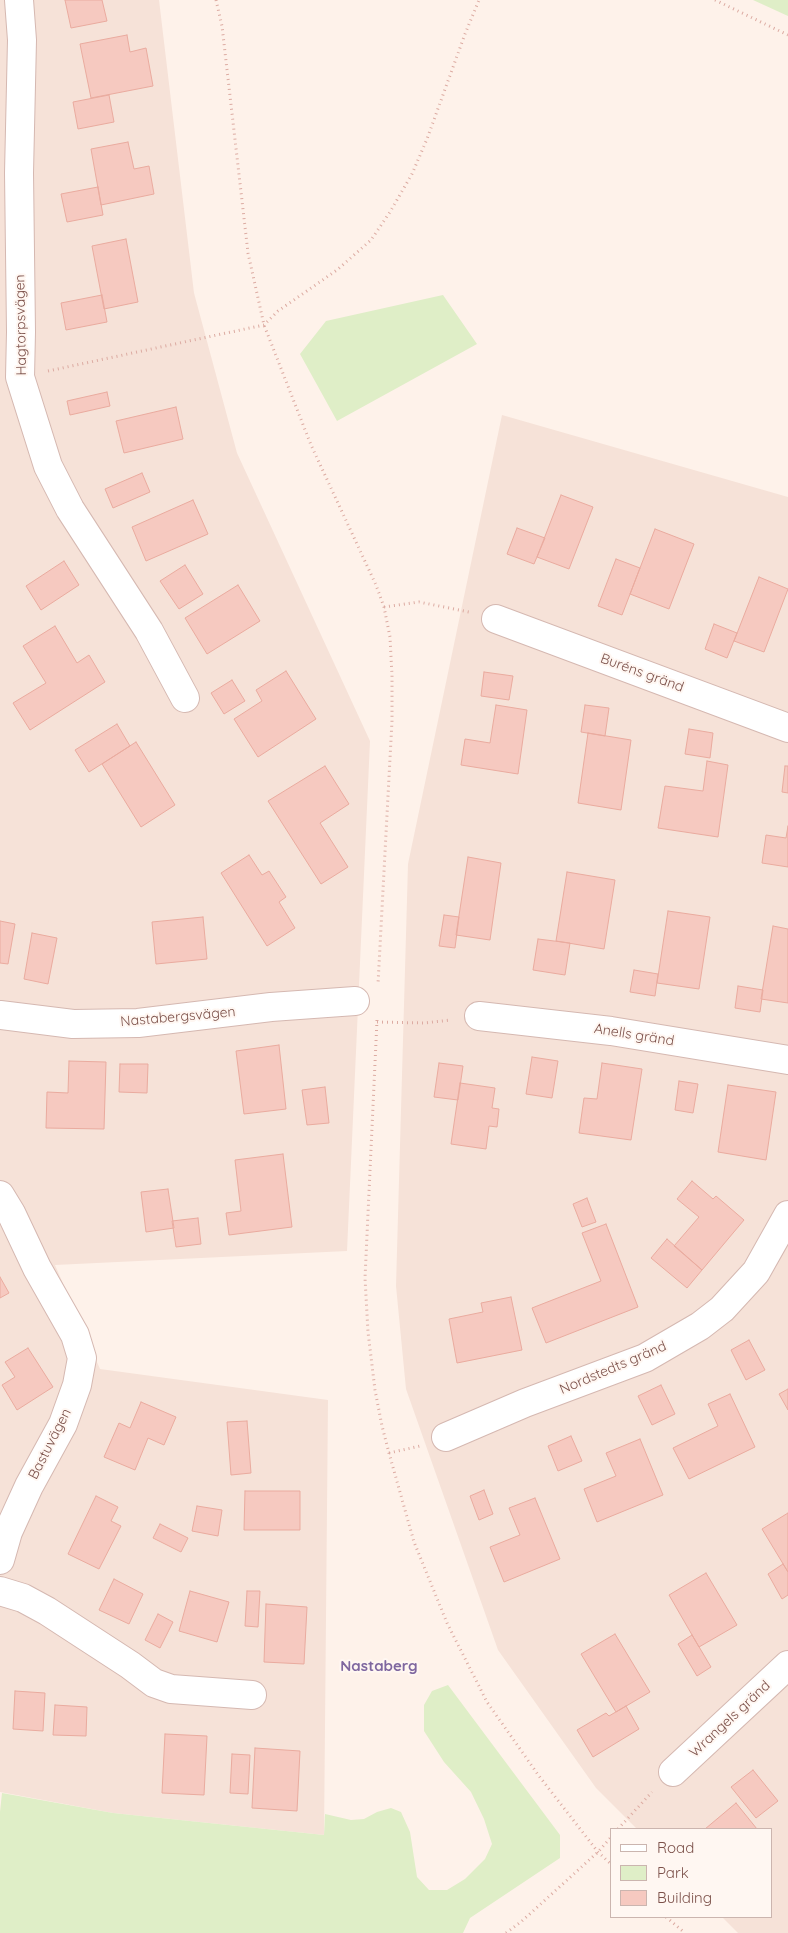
<!DOCTYPE html>
<meta charset="utf-8">
<style>
body{margin:0}
#map{position:relative;width:788px;height:1933px;overflow:hidden;background:#fef2ea;font-family:Quicksand,sans-serif}
canvas{display:block}
.legend{position:absolute;left:610px;top:1828px;width:162px;height:90px;box-sizing:border-box;background:#fff7f2;border:1px solid #cbb5af;margin:0;padding:6px 9px;list-style:none;font-size:15px;color:#7c514a}
.legend li{display:flex;align-items:center;gap:10px;height:25px}
.legend b{width:25px;border:1px solid #cbb5af}
</style>
<div id="map">
<canvas width="788" height="1933"></canvas>
<ul class="legend">
<li><b style="height:6px;background:#fff"></b>Road</li>
<li><b style="height:14px;background:#dfeec7"></b>Park</li>
<li><b style="height:14px;background:#f6c9c0"></b>Building</li>
</ul>
</div>
<script>
const g = document.querySelector('canvas').getContext('2d');
g.lineJoin = 'round';
function paint(path, color) { g.fillStyle = color; g.fill(path, 'evenodd'); }
const toPath = rows => new Path2D(rows.map(r => 'M' + r).join(''));
function stroke(path, color, width, dash) { g.strokeStyle = color; g.lineWidth = width; g.lineCap = dash ? 'butt' : 'round'; g.setLineDash(dash || []); g.stroke(path); }
function write(font, color, halo, rows, align = 'center') {
  g.font = font + ' Quicksand,sans-serif'; g.lineWidth = 4; g.setLineDash([]); g.textBaseline = 'middle'; g.strokeStyle = halo; g.fillStyle = color; for (const [text, x, y, turn = 0] of rows) {
    g.save(); g.translate(x, y); g.rotate((+turn || 0) * Math.PI / 180); g.textAlign = isNaN(turn) ? turn : align; if (halo) g.strokeText(text, 0, 0); g.fillText(text, 0, 0); g.restore();
  }
}
const residential = toPath([
 [0,0,159,0,194,293,237,453,370,741,347,1251,55,1265,100,1369,328,1400,324,1835,113,1813,0,1792],
 [502,415,788,497,788,1933,738,1933,722,1917,772,1917,772,1829,637,1829,596,1788,498,1650,406,1389,396,1286,408,864]
]);
const green = toPath([
 [753,0,788,0,788,16],
 [443,295,477,344,337,421,300,354,326,321],
 [448,1685,560,1835,560,1858,470,1918,463,1933,0,1933,0,1812,2,1793,113,1813,324,1835,325,1814,351,1820,364,1819,377,1812,391,1808,401,1812,410,1832,417,1877,429,1890,447,1890,465,1879,485,1859,492,1844,484,1819,471,1792,444,1762,424,1731,424,1705,432,1691]
]);
const building = toPath([
 [65,0,102,0,107,21,71,28,65,0],
 [127,35,130,52,146,48,153,86,91,98,80,44,127,35],
 [109,95,114,122,78,129,73,102,109,95],
 [128,142,134,169,149,166,154,194,101,205,91,149,128,142],
 [98,187,103,215,67,222,61,194,98,187],
 [126,239,138,302,104,309,92,246,126,239],
 [102,295,107,322,66,330,61,303,102,295],
 [107,392,110,406,70,415,67,401,107,392],
 [176,407,183,439,124,453,116,421,176,407],
 [142,473,150,492,113,508,105,489,142,473],
 [561,495,593,507,569,569,537,557,561,495],
 [193,500,208,534,146,561,132,527,193,500],
 [517,528,545,538,534,564,507,554,517,528],
 [655,529,694,544,669,609,630,594,655,529],
 [616,559,640,568,622,615,598,606,616,559],
 [64,561,79,585,41,610,26,586,64,561],
 [185,565,203,594,179,609,160,581,185,565],
 [759,577,788,589,764,652,734,641,759,577],
 [238,585,260,621,207,654,185,618,238,585],
 [714,624,737,633,727,658,705,649,714,624],
 [55,626,77,663,89,655,105,682,30,730,13,703,46,683,23,646,55,626],
 [286,671,316,719,258,757,234,719,262,701,256,690,286,671],
 [484,672,513,676,509,700,481,696,484,672],
 [232,680,245,701,224,714,211,693,232,680],
 [496,705,527,710,518,774,461,765,465,739,490,743,496,705],
 [585,705,609,708,605,736,581,732,585,705],
 [117,724,130,746,89,772,75,750,117,724],
 [689,729,713,733,710,758,685,754,689,729],
 [588,733,631,740,621,810,578,803,588,733],
 [136,742,175,805,141,827,102,764,136,742],
 [707,761,728,765,718,837,658,828,665,786,703,791,707,761],
 [325,766,349,804,320,823,348,867,321,884,268,801,325,766],
 [785,766,788,766,788,793,782,792,785,766],
 [788,826,788,867,762,863,766,835,786,838,788,826],
 [249,855,262,875,269,871,286,897,279,902,295,928,267,946,221,873,249,855],
 [468,857,501,863,490,940,456,935,468,857],
 [567,872,615,880,604,949,556,941,567,872],
 [668,911,710,917,699,989,657,983,668,911],
 [444,915,459,917,455,948,439,946,444,915],
 [203,917,207,959,156,964,152,922,203,917],
 [0,921,15,924,8,964,0,963,0,921],
 [773,926,788,929,788,1003,761,999,773,926],
 [32,933,57,938,48,984,24,979,32,933],
 [538,939,570,943,565,975,533,970,538,939],
 [634,970,658,974,655,996,630,992,634,970],
 [738,986,763,990,760,1012,735,1008,738,986],
 [279,1045,286,1109,244,1114,236,1051,279,1045],
 [532,1057,558,1061,552,1098,526,1094,532,1057],
 [69,1061,106,1062,104,1129,46,1128,47,1092,68,1093,69,1061],
 [439,1063,463,1066,458,1100,434,1097,439,1063],
 [602,1063,642,1069,631,1140,579,1133,584,1098,597,1099,602,1063],
 [120,1064,148,1064,147,1093,119,1092,120,1064],
 [679,1081,698,1084,693,1113,675,1110,679,1081],
 [460,1083,495,1088,492,1108,499,1109,497,1127,489,1126,486,1149,451,1144,460,1083],
 [728,1085,776,1092,766,1160,718,1152,728,1085],
 [325,1087,329,1123,307,1125,302,1090,325,1087],
 [283,1154,292,1227,229,1235,226,1213,241,1211,235,1160,283,1154],
 [692,1181,713,1199,716,1196,744,1220,702,1270,674,1246,699,1217,677,1199,692,1181],
 [168,1189,174,1228,146,1232,141,1192,168,1189],
 [587,1198,596,1222,582,1227,573,1204,587,1198],
 [198,1218,201,1244,176,1247,172,1221,198,1218],
 [606,1224,638,1307,546,1343,532,1308,601,1281,582,1233,606,1224],
 [667,1239,702,1270,687,1288,651,1258,667,1239],
 [0,1277,9,1293,0,1298,0,1277],
 [511,1297,522,1350,457,1363,449,1319,483,1312,481,1303,511,1297],
 [749,1340,765,1370,746,1380,731,1350,749,1340],
 [28,1348,53,1387,17,1410,2,1385,15,1377,5,1362,28,1348],
 [661,1385,675,1414,652,1425,638,1396,661,1385],
 [788,1389,788,1410,779,1394,788,1389],
 [730,1394,755,1447,689,1479,673,1448,718,1426,708,1404,730,1394],
 [141,1402,176,1417,164,1445,148,1438,135,1470,104,1457,119,1423,130,1428,141,1402],
 [247,1421,251,1473,231,1475,227,1422,247,1421],
 [571,1436,582,1461,558,1471,548,1446,571,1436],
 [640,1439,663,1495,597,1522,584,1489,616,1476,606,1453,640,1439],
 [484,1490,493,1514,479,1520,470,1496,484,1490],
 [245,1491,300,1491,300,1530,244,1530,245,1491],
 [96,1496,118,1507,111,1521,121,1526,99,1569,68,1554,96,1496],
 [535,1498,560,1559,504,1582,490,1547,520,1535,509,1508,535,1498],
 [197,1506,222,1510,218,1536,192,1531,197,1506],
 [788,1513,788,1572,762,1529,788,1513],
 [160,1524,188,1538,181,1552,153,1538,160,1524],
 [783,1564,788,1572,788,1595,782,1599,768,1574,783,1564],
 [706,1573,737,1625,699,1647,669,1595,706,1573],
 [114,1579,143,1594,129,1624,99,1610,114,1579],
 [190,1591,229,1602,217,1642,179,1631,190,1591],
 [247,1591,260,1591,258,1627,245,1626,247,1591],
 [266,1604,307,1607,304,1664,264,1662,266,1604],
 [158,1614,173,1622,160,1648,145,1640,158,1614],
 [615,1634,650,1692,616,1712,581,1654,615,1634],
 [692,1635,711,1667,697,1676,678,1644,692,1635],
 [15,1691,45,1693,43,1731,13,1729,15,1691],
 [55,1705,87,1707,86,1736,53,1735,55,1705],
 [626,1706,639,1729,593,1757,577,1730,606,1713,609,1716,626,1706],
 [165,1734,207,1736,204,1795,162,1793,165,1734],
 [255,1748,300,1751,297,1811,252,1808,255,1748],
 [232,1754,250,1755,248,1794,230,1793,232,1754],
 [753,1770,778,1801,756,1818,731,1787,753,1770],
 [736,1803,757,1829,705,1829,736,1803]
]);
const path = toPath([
 [216,0,222,26,248,253,264,325,311,445,376,585,384,607,390,637,392,676,392,721,378,984],
 [715,0,788,35],
 [48,371,264,325,278,311,337,270,371,240,390,212,412,174,427,139,465,34,479,0],
 [384,607,419,602,469,612],
 [377,1020,365,1278,368,1332,375,1390,382,1426,389,1453,414,1542,447,1623,487,1702,539,1776,598,1852,612,1865],
 [377,1022,424,1023,451,1020],
 [389,1453,420,1446],
 [618,1829,652,1792],
 [666,1917,685,1933],
 [506,1933,522,1921,598,1852,612,1836]
]);
const minor = toPath([
 [19,0,22,40,19,173,21,332,20,377,48,466,70,509,149,631,185,698],
 [496,619,788,728],
 [0,1015,73,1024,138,1023,271,1007,355,1001],
 [479,1016,611,1031,788,1060],
 [0,1195,11,1213,37,1268,75,1335,82,1358,77,1385,63,1424,29,1486,8,1532,0,1560],
 [446,1437,525,1403,645,1358,700,1326,722,1309,756,1272,788,1215],
 [0,1591,23,1598,47,1611,130,1665,154,1683,171,1689,252,1695],
 [673,1772,788,1665]
]);
const streetNames = [
 ["Hagtorpsvägen",21,325,-91],
 ["Buréns gränd",642,673,20],
 ["Nastabergsvägen",178,1017,-5],
 ["Anells gränd",634,1035,9],
 ["Nordstedts gränd",613,1368,-23],
 ["Bastuvägen",50,1444,-63],
 ["Wrangels gränd",730,1719,-43]
];
const neighbourhoodNames = [
 ["Nastaberg",379,1666]
];
paint(residential, '#f6e2d8');
paint(green, '#dfeec7');
paint(building, '#f6c9c0');
stroke(building, '#eaab9f', 1);
stroke(minor, '#d5b8b1', 30);
stroke(path, '#dcaba2', 3, [1, 4]);
stroke(minor, '#fff', 28);
write('14px', '#7c514a', '#fff7f2', streetNames);
write('bold 15px', '#7f679f', '#fff7f2', neighbourhoodNames);
</script>
